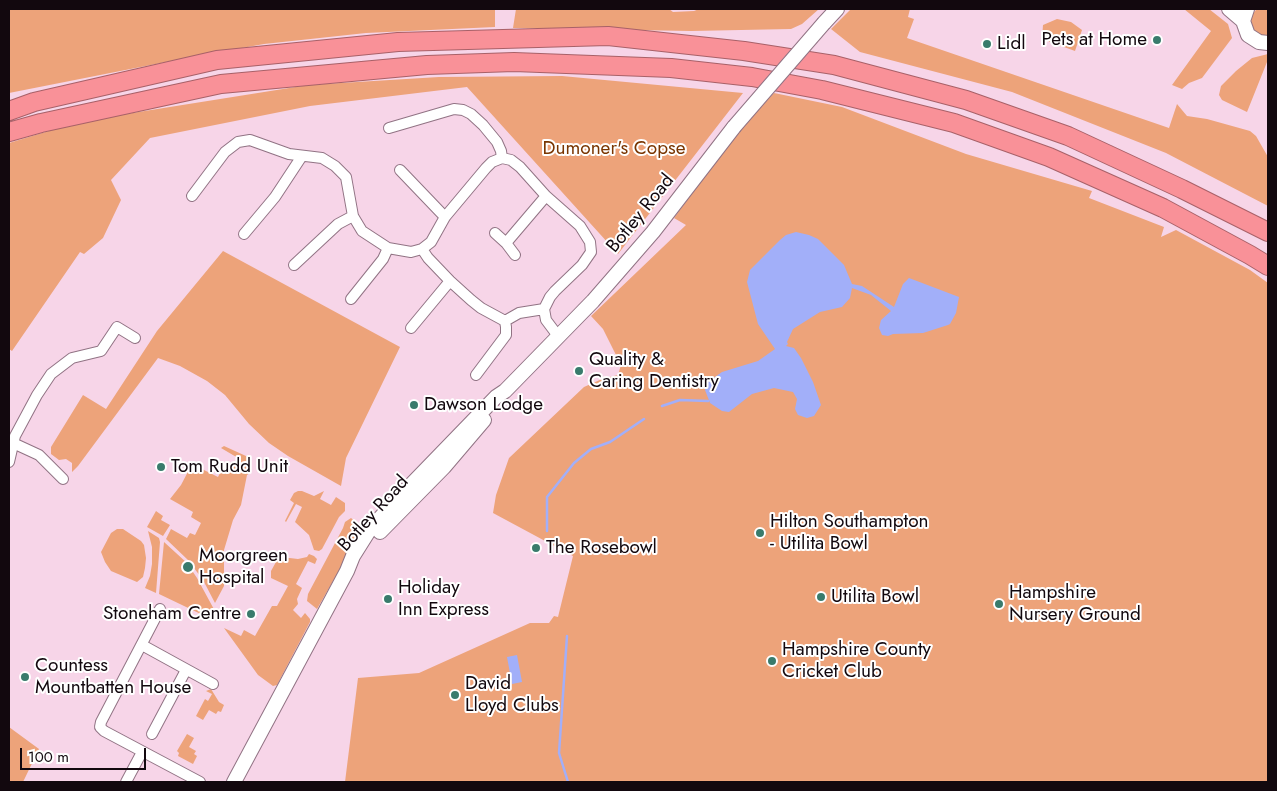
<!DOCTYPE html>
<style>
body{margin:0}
#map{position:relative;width:1277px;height:791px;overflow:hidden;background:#f7d5e8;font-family:Jost,sans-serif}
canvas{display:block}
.frame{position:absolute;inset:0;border:10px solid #12080e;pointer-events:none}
.scale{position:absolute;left:20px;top:748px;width:126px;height:22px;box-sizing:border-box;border:2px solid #12080e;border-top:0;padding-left:6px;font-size:15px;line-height:18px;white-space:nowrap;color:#12080e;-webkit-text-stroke:4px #fff;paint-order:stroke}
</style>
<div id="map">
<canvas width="1277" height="791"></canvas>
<div class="frame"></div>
<div class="scale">100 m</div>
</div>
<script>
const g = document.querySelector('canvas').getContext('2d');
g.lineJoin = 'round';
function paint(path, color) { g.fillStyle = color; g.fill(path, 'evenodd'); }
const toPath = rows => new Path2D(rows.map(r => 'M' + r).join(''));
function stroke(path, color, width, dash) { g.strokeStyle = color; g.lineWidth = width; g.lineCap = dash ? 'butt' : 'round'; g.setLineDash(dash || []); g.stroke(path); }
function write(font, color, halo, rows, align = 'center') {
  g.font = font + ' Jost,sans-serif'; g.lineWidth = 4; g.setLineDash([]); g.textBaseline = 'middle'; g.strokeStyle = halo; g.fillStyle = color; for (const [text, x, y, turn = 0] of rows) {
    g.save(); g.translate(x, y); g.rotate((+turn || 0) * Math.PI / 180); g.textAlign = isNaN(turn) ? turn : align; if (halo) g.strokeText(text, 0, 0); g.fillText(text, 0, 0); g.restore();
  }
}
const green = toPath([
 [9,9,495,9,495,27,366,33,264,44,171,61,9,93],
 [516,9,669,9,673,12,694,11,699,9,819,9,802,24,791,29,691,31,513,28],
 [851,9,910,9,908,17,914,19,907,38,1169,128,1177,104,1187,116,1207,119,1250,131,1256,136,1268,157,1268,206,1166,153,1012,92,860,52,831,29],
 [1184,9,1209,9,1228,24,1232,38,1202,78,1189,83,1182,89,1172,85,1211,31],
 [1257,9,1268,9,1268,36,1260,36,1252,29,1251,19,1252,14],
 [1057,19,1071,22,1082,30,1075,51,1042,39,1043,25],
 [1268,54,1268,62,1267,62,1247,112,1222,100,1219,95,1221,86,1236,71,1252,58],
 [562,76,743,93,618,254,467,87,310,106,150,138,111,180,121,200,103,238,84,254,80,252,12,351,9,349,9,143,82,121,308,85,439,77],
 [774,93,842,107,966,154,1092,191,1089,198,1164,227,1161,237,1176,230,1250,270,1268,283,1268,782,345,782,358,678,419,673,530,623,549,623,554,616,558,617,573,556,493,513,496,495,509,458,584,387,602,379,618,375,623,358,616,355,603,329,591,316,686,225,674,218,736,133],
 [223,251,400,347,346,458,341,486,288,456,269,443,249,424,225,395,207,381,180,366,158,358,78,466,72,472,72,463,66,459,59,460,51,454,51,447,83,395,106,409,157,331],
 [224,446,246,456,251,462,250,473,247,475,241,505,233,520,224,550,224,586,215,603,203,580,188,560,166,539,171,529,187,538,190,533,195,535,201,523,191,517,193,512,170,499,181,485,192,464,218,477,222,469,230,473,238,458,221,448],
 [298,491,302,491,314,496,324,491,320,499,331,505,336,497,345,503,345,511,339,517,322,549,319,551,314,550,309,535,295,522,302,507,296,504,286,522,285,521,294,503,290,500,294,493],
 [156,511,163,516,161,520,170,525,163,536,147,527],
 [351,518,357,523,360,534,317,609,307,601,308,594,343,528,345,522],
 [117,529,123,529,141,541,144,545,146,558,145,568,143,577,137,582,111,571,105,562,101,552,111,533],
 [148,531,159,538,160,542,156,593,145,588,150,576,152,564,152,547],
 [164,542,187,563,197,578,216,613,216,616,207,617,159,594],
 [309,554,314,556,317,559,315,564,308,561,296,584,302,588,297,599,298,604,293,610,301,618,305,613,310,619,310,622,277,685,273,686,258,675,224,628,241,636,244,630,255,636,272,606,277,606,288,586,271,578,271,571,276,562,281,557,298,559,307,557],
 [211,689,219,702,224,705,221,712,218,711,216,714,209,710,203,720,196,716,205,699,208,701,212,694,206,691],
 [9,727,39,749,23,782,9,782],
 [187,734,194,738,189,747,196,751,194,754,197,756,193,764,178,756,179,753,177,751]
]);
const water = toPath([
 [796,232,809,235,818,239,844,265,852,284,862,286,894,307,903,284,909,278,959,297,956,313,950,324,948,325,923,333,893,334,888,336,882,335,879,328,881,320,891,311,871,295,852,288,850,298,842,307,820,312,793,329,787,342,788,344,786,346,794,348,801,358,813,382,821,405,814,416,807,418,798,415,795,409,797,399,793,392,774,388,752,394,729,412,722,411,710,403,705,390,708,382,722,372,758,361,775,349,758,324,747,282,750,270,780,240,786,235],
 [517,655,522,682,512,684,507,657]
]);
const stream = toPath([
 [662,406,680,400,708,401],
 [547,531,547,497,574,463,591,449,610,442,644,419],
 [567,636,559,753,568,782]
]);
const street = toPath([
 [389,128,454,109,463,110,471,114,483,125,497,142,501,151,502,158],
 [502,158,511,160,520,167,546,196,580,226,590,242,591,252,582,265,555,291,550,297,544,309,546,320,558,336],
 [400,170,445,217],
 [192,196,225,152,238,142,250,140,289,154,322,158,335,166,346,177,353,216,362,231,388,248,411,252,422,249,431,242,445,217,486,168,492,162,502,158],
 [495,233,506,243,546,196],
 [244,234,275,197,302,156],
 [506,243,515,255],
 [422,249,428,258,450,281,471,300,481,308,505,321],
 [294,265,338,224,353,216],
 [351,299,383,259,388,248],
 [505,321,519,313,544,309],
 [411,328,450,281],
 [476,375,506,335,506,327,505,321],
 [13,443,39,455,63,479],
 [9,462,15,436,37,395,51,374,72,358,101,351,117,327,135,338],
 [160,609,101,722,100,727,104,731,200,782],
 [142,645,213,684],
 [152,734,186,670],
 [126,782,142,752]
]);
const secondary = toPath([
 [1229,9,1243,21],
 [1247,9,1243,21,1248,35,1259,42,1268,43],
 [824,23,837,9],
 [380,532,444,467,484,420],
 [234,782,347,571,353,556,370,529,404,492,496,397,505,391,593,301,653,232,734,127]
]);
const highway = toPath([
 [9,111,34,102,217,60,398,42,608,36,744,51,834,65,966,100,1068,136,1182,189,1268,232],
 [9,132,41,123,221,84,427,65,514,62,671,68,752,77,822,90,954,123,1049,157,1163,208,1250,255,1268,266]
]);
const secondaryBridge = toPath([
 [734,127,824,23]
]);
const markers = [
 [1157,40,5,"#397b6c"],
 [987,44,5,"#397b6c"],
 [579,371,5,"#397b6c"],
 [414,405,5,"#397b6c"],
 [161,467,5,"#397b6c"],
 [760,533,5,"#397b6c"],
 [536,548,5,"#397b6c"],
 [188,567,6,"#397b6c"],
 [821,597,5,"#397b6c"],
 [388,599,5,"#397b6c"],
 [999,604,5,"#397b6c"],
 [251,614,5,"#397b6c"],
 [772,661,5,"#397b6c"],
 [25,677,5,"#397b6c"],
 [455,695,5,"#397b6c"]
];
const poiNames = [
 ["Pets at Home",1147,40,"right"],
 ["Lidl",997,44],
 ["Quality &",589,360],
 ["Caring Dentistry",589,382],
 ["Dawson Lodge",424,405],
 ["Tom Rudd Unit",171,467],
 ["Hilton Southampton",770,522],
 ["- Utilita Bowl",770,544],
 ["The Rosebowl",546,548],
 ["Moorgreen",199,556],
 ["Hospital",199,578],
 ["Holiday",398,588],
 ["Inn Express",398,610],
 ["Hampshire",1009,593],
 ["Nursery Ground",1009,615],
 ["Utilita Bowl",831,597],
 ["Stoneham Centre",241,614,"right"],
 ["Hampshire County",782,650],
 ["Cricket Club",782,672],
 ["Countess",35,666],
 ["Mountbatten House",35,688],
 ["David",465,684],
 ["Lloyd Clubs",465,706]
];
const parkNames = [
 ["Dumoner's Copse",614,149]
];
const streetNames = [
 ["Botley Road",641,214,-51],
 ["Botley Road",374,514,-48]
];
paint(green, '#eda37a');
paint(water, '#a2aff9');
stroke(stream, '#a2aff9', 2.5);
stroke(street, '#917384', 12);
stroke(secondary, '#917384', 16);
stroke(highway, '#a86168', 20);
stroke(street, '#fff', 10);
stroke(secondary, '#fff', 14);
stroke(highway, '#f99198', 18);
stroke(secondaryBridge, '#917384', 16, []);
stroke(secondaryBridge, '#fff', 14);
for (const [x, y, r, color] of markers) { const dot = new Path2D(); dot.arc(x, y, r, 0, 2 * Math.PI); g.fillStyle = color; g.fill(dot); stroke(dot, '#fff', 2); }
write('19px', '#12080e', '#fff', poiNames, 'left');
write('19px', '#793501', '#fff', parkNames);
write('19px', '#12080e', '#fff', streetNames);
</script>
